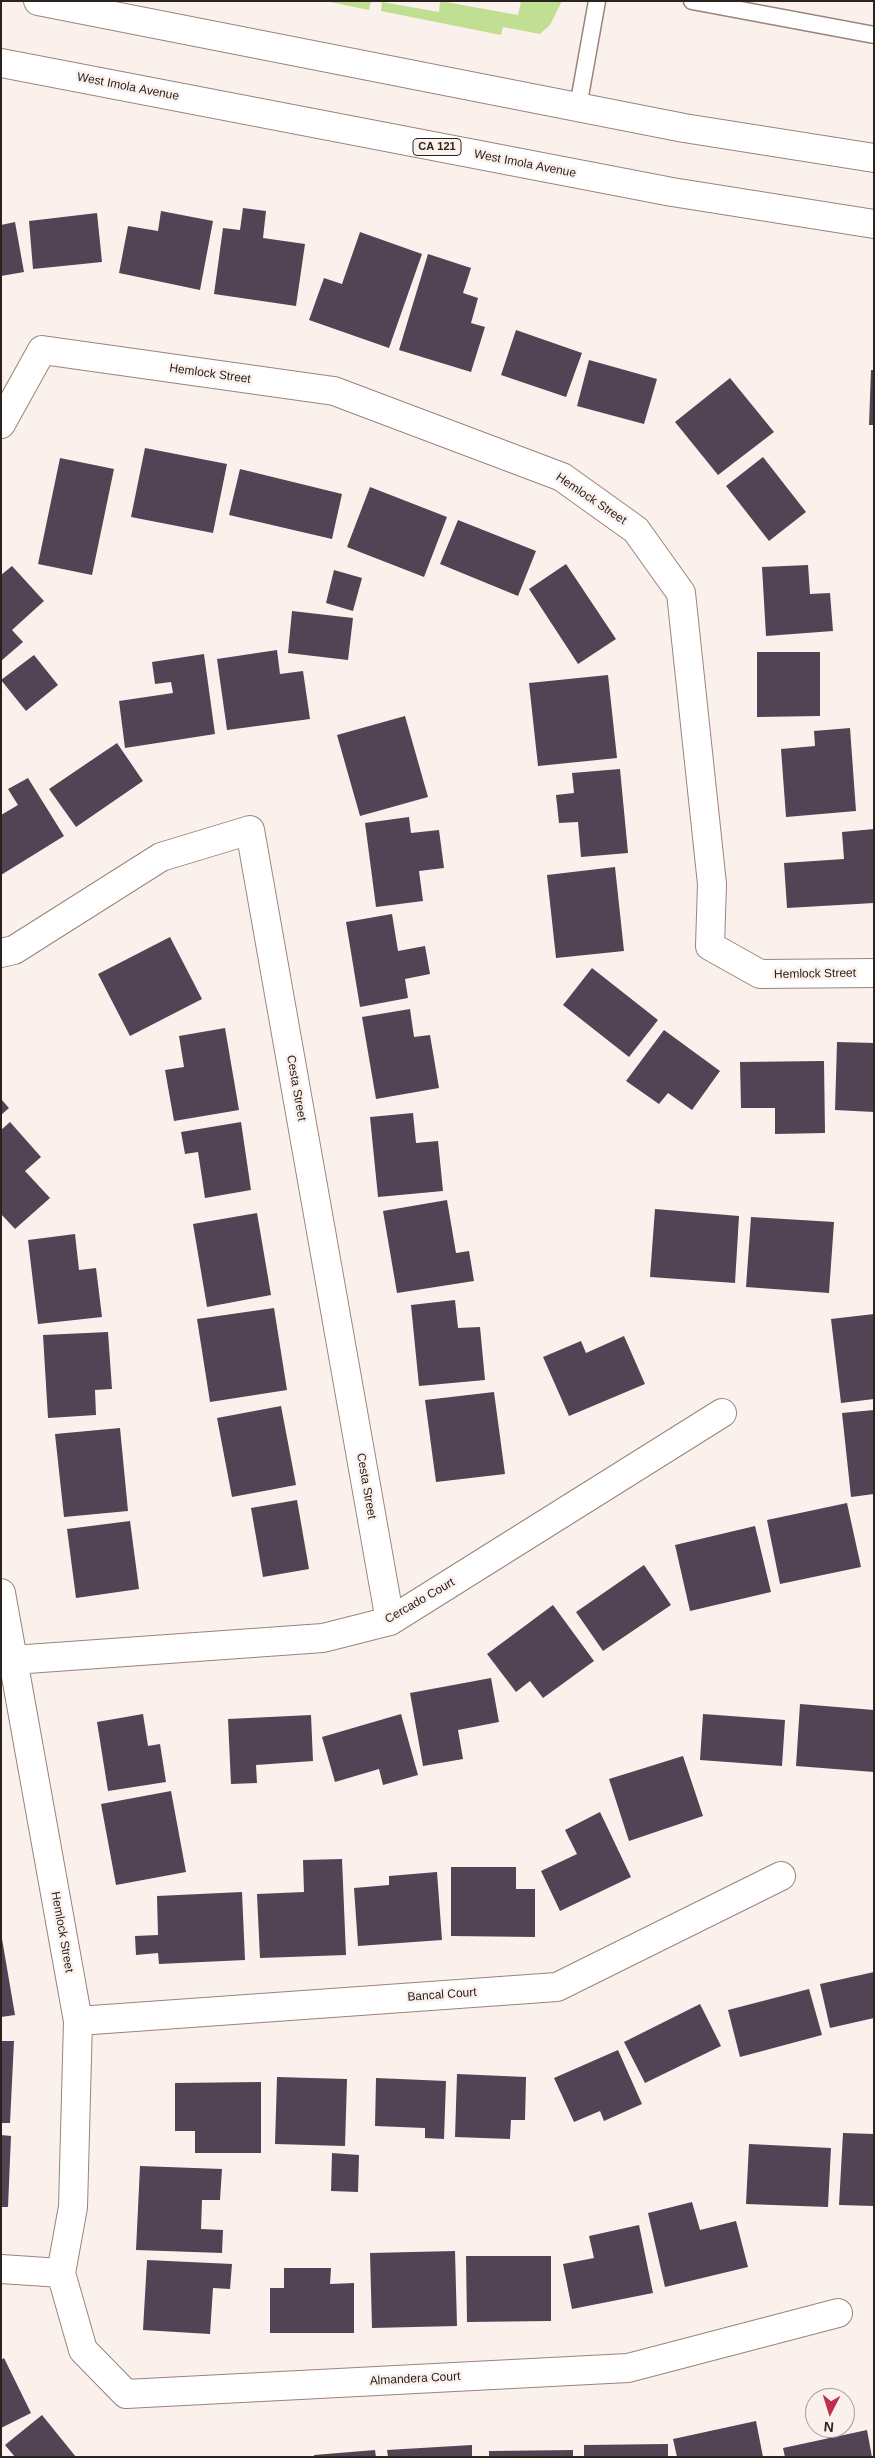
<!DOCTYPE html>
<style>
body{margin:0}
#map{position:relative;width:875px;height:2458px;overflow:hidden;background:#fbf1ec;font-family:Helvetica,sans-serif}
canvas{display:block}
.frame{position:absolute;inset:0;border:2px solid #2b221e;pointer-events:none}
.north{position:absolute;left:805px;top:2388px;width:50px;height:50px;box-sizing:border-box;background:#fbf1ec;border:1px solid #a89e9a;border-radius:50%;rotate:185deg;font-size:14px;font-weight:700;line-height:20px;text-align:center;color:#2b221e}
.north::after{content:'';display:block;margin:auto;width:18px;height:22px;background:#bf2e4e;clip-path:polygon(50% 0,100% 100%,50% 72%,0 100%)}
</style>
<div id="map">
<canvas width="875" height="2458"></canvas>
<div class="frame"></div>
<div class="north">N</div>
</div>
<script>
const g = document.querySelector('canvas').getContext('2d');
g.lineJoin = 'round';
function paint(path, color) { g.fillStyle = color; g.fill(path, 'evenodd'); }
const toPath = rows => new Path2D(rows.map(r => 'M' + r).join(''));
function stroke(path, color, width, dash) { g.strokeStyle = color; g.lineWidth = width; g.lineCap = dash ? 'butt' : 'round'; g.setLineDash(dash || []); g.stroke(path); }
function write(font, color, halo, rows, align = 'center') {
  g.font = font + ' Helvetica,sans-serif'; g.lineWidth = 5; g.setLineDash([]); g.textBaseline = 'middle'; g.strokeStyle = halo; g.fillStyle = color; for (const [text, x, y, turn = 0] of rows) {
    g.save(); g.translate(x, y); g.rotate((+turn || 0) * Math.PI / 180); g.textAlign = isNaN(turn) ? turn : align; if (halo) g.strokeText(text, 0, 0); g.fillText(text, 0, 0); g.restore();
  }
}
const green = toPath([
 [325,1,371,1,369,10],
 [440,1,518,15,521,1,562,1,550,25,540,34,503,27,501,35,381,11,382,2,439,12]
]);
const building = toPath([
 [243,208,266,211,263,238,305,244,296,306,214,294,223,228,240,230],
 [161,211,213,221,200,290,119,273,128,226,158,231],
 [97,213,102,262,33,269,29,221],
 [15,222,24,272,1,276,1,225],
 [360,232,422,254,389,348,309,320,324,278,342,284],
 [428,254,471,268,463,293,478,298,471,323,485,327,471,372,399,350],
 [516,330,582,353,566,397,501,375],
 [589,360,657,379,644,424,577,406],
 [871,370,874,370,874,425,869,425],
 [730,378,774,432,718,475,675,422],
 [145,448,227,464,213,533,131,517],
 [763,457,806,512,769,541,726,486],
 [60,458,114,469,92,575,38,564],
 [240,469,342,494,332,539,229,515],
 [370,487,447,517,424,577,347,547],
 [458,520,536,551,518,596,440,564],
 [566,564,616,639,578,664,529,589],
 [808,565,810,594,830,593,833,631,766,636,762,567],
 [12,566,44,601,12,630,23,642,1,661,1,575],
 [334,570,362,578,353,611,326,603],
 [292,611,353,618,348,660,288,653],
 [277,650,280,674,303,671,310,719,227,730,217,659],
 [757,652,820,652,820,716,757,717],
 [204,654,215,734,125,748,119,701,173,693,171,682,155,684,152,662],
 [34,655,58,685,26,711,1,680],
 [608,675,617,758,538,766,529,683],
 [405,716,428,797,360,816,337,735],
 [850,728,856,811,786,817,781,749,815,746,814,731],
 [117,743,143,781,76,827,49,789],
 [620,769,628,853,581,857,578,822,559,823,556,795,574,793,572,773],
 [28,778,64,836,1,875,1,815,18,805,8,789],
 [409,817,411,833,439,830,444,868,419,871,423,901,376,907,365,823],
 [874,829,874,903,787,908,784,863,844,859,842,832],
 [615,867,624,951,556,958,547,875],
 [392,914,398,951,425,946,430,974,405,979,408,998,360,1007,346,922],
 [170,937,202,999,130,1036,98,974],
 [592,968,658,1020,629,1057,563,1005],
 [410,1009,414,1037,430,1035,439,1088,376,1099,362,1017],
 [225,1028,239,1110,174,1121,165,1070,184,1067,179,1036],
 [664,1030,720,1071,692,1110,668,1093,659,1104,626,1081],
 [837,1042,874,1043,874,1112,835,1110],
 [824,1061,825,1133,775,1134,775,1108,741,1108,740,1062],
 [1,1099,9,1108,1,1115],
 [413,1113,416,1143,438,1141,443,1191,378,1197,370,1117],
 [10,1122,41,1157,25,1171,50,1198,15,1229,1,1214,1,1130],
 [241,1122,251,1190,205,1198,198,1152,185,1154,181,1132],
 [447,1200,456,1253,469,1251,474,1281,397,1293,383,1211],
 [655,1209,739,1216,735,1283,650,1277],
 [257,1213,271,1295,207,1307,193,1224],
 [751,1217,834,1222,829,1293,746,1287],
 [75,1234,79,1270,96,1268,102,1317,38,1324,28,1240],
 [455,1300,458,1328,480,1327,485,1380,419,1386,411,1305],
 [274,1308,287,1390,210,1402,197,1319],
 [874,1314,874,1399,841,1403,831,1319],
 [108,1332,112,1389,95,1390,96,1415,48,1418,43,1335],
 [624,1336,645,1384,569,1416,543,1357,581,1341,586,1353],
 [494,1392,505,1474,436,1482,425,1400],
 [281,1406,296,1485,232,1497,217,1418],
 [874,1410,874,1494,851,1497,842,1413],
 [120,1428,128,1511,64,1517,55,1434],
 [297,1500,309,1569,263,1577,251,1508],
 [847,1503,861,1567,780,1584,767,1520],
 [130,1521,139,1589,76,1598,67,1529],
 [755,1526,771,1592,690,1611,675,1545],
 [644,1565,671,1605,603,1651,576,1612],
 [553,1605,594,1661,543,1698,530,1681,516,1692,487,1654],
 [491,1678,499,1722,458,1730,463,1759,423,1766,410,1693],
 [800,1704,874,1710,874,1772,796,1766],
 [143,1714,148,1746,160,1744,166,1782,108,1791,97,1722],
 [401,1714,418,1775,383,1785,379,1769,335,1782,322,1737],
 [703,1714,785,1720,782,1766,700,1760],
 [311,1715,313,1761,256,1765,257,1783,231,1784,228,1719],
 [683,1756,703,1816,629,1841,609,1779],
 [171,1791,186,1872,116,1885,101,1804],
 [600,1812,631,1877,560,1911,541,1871,577,1854,565,1830],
 [342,1859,346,1955,260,1958,257,1894,304,1892,303,1860],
 [451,1867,516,1867,516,1889,535,1889,535,1937,451,1936],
 [437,1872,442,1940,358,1946,354,1888,389,1885,389,1876],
 [242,1892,245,1960,159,1964,158,1953,136,1955,135,1936,158,1935,157,1896],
 [1,1933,15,2015,1,2017],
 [874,1972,874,2018,830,2028,820,1984],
 [809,1989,822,2035,740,2057,728,2010],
 [700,2004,721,2046,645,2083,624,2042],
 [1,2041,14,2041,10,2123,1,2123],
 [618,2050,642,2104,604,2121,600,2111,574,2122,554,2078],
 [457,2074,526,2077,525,2120,511,2120,510,2139,455,2137],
 [277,2077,347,2079,345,2146,275,2144],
 [376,2078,446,2081,444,2139,425,2138,425,2128,375,2126],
 [261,2082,261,2153,195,2153,195,2131,175,2131,175,2083],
 [843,2133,874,2134,874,2206,839,2205],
 [1,2135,11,2136,8,2207,1,2207],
 [749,2144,831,2148,828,2207,746,2204],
 [332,2153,359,2155,358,2192,331,2191],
 [140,2166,222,2169,220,2200,202,2200,201,2229,223,2230,222,2253,136,2250],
 [692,2202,700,2230,736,2221,748,2267,665,2287,648,2213],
 [639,2225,653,2293,572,2309,563,2264,594,2258,589,2236],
 [455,2251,457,2326,372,2328,370,2253],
 [466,2256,551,2256,551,2321,467,2322],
 [147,2260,232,2264,230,2289,213,2288,210,2334,143,2330],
 [284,2268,331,2268,330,2284,354,2283,354,2333,270,2333,270,2288,284,2288],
 [4,2358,31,2413,1,2428,1,2360],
 [42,2415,76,2457,15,2457,5,2445],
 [756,2421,763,2457,677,2457,673,2439],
 [867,2430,872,2457,785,2457,783,2448],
 [668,2444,668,2457,584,2457,584,2445],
 [472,2445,472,2457,388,2457,387,2450],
 [375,2450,376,2457,314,2457,314,2455],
 [573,2450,573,2457,489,2457,489,2451]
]);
const service = toPath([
 [692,1,874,35],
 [578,107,597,1]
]);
const minor = toPath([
 [1,424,42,350,334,391,562,477,636,530,681,593,712,884,710,946,760,974,874,973],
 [1,953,14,950,161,857,250,830,390,1621],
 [1,1593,78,2021,73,2207,61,2273,83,2350,126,2394,628,2368,838,2313],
 [13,1660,323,1638,390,1621,722,1413],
 [78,2021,557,1987,781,1876],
 [1,2269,61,2273]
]);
const primary = toPath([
 [38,1,684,128,874,158],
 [1,63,672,192,874,224]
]);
const shields = [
 [437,147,48]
];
const shieldNames = [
 ["CA 121",437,147]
];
const streetNames = [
 ["West Imola Avenue",128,87,11],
 ["West Imola Avenue",525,164,11],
 ["Hemlock Street",210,374,8],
 ["Hemlock Street",591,499,34],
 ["Hemlock Street",815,974,-1],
 ["Cesta Street",296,1088,80],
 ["Cesta Street",366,1486,80],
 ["Cercado Court",420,1601,-30],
 ["Hemlock Street",62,1932,80],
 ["Bancal Court",442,1995,-4],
 ["Almandera Court",415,2379,-3]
];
paint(green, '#c1df93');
paint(building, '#524454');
stroke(service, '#9b8379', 19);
stroke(minor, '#9b8379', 30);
stroke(primary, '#9b8379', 30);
stroke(service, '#fff', 16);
stroke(minor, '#fff', 28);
stroke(primary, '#fff', 28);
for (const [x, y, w] of shields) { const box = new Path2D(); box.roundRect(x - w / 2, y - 8.5, w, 17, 4); g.fillStyle = '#fbf1ec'; g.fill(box); stroke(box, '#2b221e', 1); }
write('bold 11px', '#2b221e', null, shieldNames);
write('12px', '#2b221e', '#fbf1ec', streetNames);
</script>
